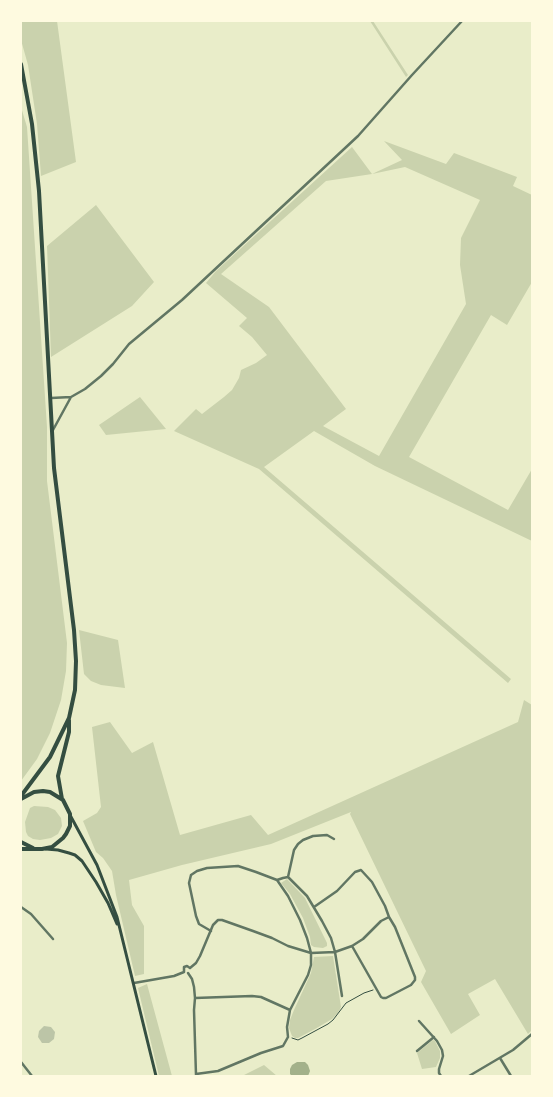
<!DOCTYPE html>
<style>
body{margin:0}
#map{position:relative;width:553px;height:1097px;overflow:hidden;background:#e9edc9;font-family:"Noto Sans",sans-serif}
canvas{display:block}
.frame{position:absolute;inset:0;border:22px solid #fefae0;pointer-events:none}
</style>
<div id="map">
<canvas width="553" height="1097"></canvas>
<div class="frame"></div>
</div>
<script>
const g = document.querySelector('canvas').getContext('2d');
g.lineJoin = 'round';
function paint(path, color) { g.fillStyle = color; g.fill(path, 'evenodd'); }
const toPath = rows => new Path2D(rows.map(r => 'M' + r).join(''));
function stroke(path, color, width, dash) { g.strokeStyle = color; g.lineWidth = width; g.lineCap = dash ? 'butt' : 'round'; g.setLineDash(dash || []); g.stroke(path); }
const green = toPath([
 [21,21,57,21,76,162,41,176,37,124,28,65,21,40],
 [370,21,373,21,408,75,406,77],
 [21,107,27,127,47,427,47,481,67,643,66,671,61,700,50,733,37,759,21,781],
 [384,141,446,164,454,153,517,177,513,186,532,195,532,282,507,325,491,315,409,457,508,510,532,469,532,541,375,466,314,431,264,467,511,679,508,683,259,469,174,431,196,409,202,414,224,397,232,390,239,378,241,370,256,363,267,355,252,337,239,326,247,318,206,283,216,271,352,147,372,174,402,160],
 [405,167,480,200,461,238,460,265,466,304,379,456,323,426,346,409,269,307,221,274,326,181,372,174],
 [96,205,154,282,132,306,51,357,47,246],
 [140,397,166,429,106,435,99,425],
 [79,630,118,640,125,688,101,685,91,681,84,674],
 [524,700,532,705,532,1030,528,1034,495,979,468,994,480,1015,451,1034,421,982,426,971,350,814,351,812,271,844,182,865,129,880,132,905,144,926,144,974,135,976,116,895,112,871,103,858,96,852,83,821,97,813,101,807,92,727,110,722,132,753,153,742,180,835,251,815,268,835,518,722],
 [34,806,48,807,55,810,61,818,62,826,58,834,51,838,40,840,33,839,28,836,26,832,25,822,30,808],
 [287,879,305,898,327,943,327,946,323,948,314,947,311,945,310,937,303,918,290,894,281,883],
 [333,956,341,1007,338,1013,332,1019,315,1029,298,1038,295,1038,292,1036,289,1028,290,1020,294,1010,311,973,314,957],
 [147,984,172,1076,159,1076,138,988],
 [433,1040,435,1041,440,1051,440,1058,436,1067,422,1069,417,1053],
 [264,1065,277,1076,242,1076]
]);
const water = toPath([
 [297,1062,305,1062,308,1065,310,1071,308,1076,292,1076,290,1074,290,1069,292,1065]
]);
const building = toPath([
 [44,1026,51,1027,55,1032,54,1039,49,1043,42,1043,38,1037,39,1031]
]);
const path = toPath([
 [292,1038,298,1040,302,1038,328,1024,333,1020,346,1003,364,993,373,990]
]);
const minor = toPath([
 [51,398,71,397],
 [53,430,71,397,85,389,101,376,113,364,129,344,182,300,358,136,412,75,462,21],
 [288,877,294,850,298,844,303,840,313,836,327,835,334,839],
 [277,880,283,878,288,877,307,896,322,921,331,938,335,952,342,996],
 [21,907,31,914,53,939],
 [314,907,337,891,355,872,361,870,372,882,385,906,389,917,395,927,415,977,415,980,411,985,386,998,383,998,381,997,352,946],
 [190,968,196,963,200,956,213,925,218,920,222,920,253,931,272,938,288,946,311,953,335,952,352,946,363,939,381,921,389,917],
 [184,972,184,967,187,966,190,968],
 [188,973,192,979,194,987,195,998,194,1010,196,1075],
 [134,983,174,976,184,972],
 [195,998,252,996,261,997,290,1010],
 [419,1021,437,1041,442,1050,443,1056,439,1069,439,1073,441,1076],
 [417,1051,434,1037],
 [500,1058,511,1076],
 [21,1062,32,1076],
 [196,1074,218,1071,261,1053,283,1046,288,1037,287,1027,290,1010,308,975,311,965,311,953,307,938,300,920,288,896,277,880,256,872,238,866,207,868,197,871,191,875,189,883,196,916,199,924,211,931],
 [469,1076,513,1050,532,1034]
]);
const secondary = toPath([
 [70,815,97,865,117,917,156,1076],
 [46,849,58,850,69,853,75,855,82,861,96,882,108,903,117,924]
]);
const primary = toPath([
 [21,64,32,124,39,191,54,468,74,630,76,661,75,690,69,718,50,757,21,796],
 [21,799,34,792,43,791,50,792,63,800,70,814,70,826,66,834,63,838,52,847,42,849,21,849],
 [62,799,58,776,69,732,69,720],
 [21,842,33,848]
]);
paint(green, '#cad2ad');
paint(water, '#a3b18a');
paint(building, '#bcc5a7');
stroke(path, '#344e41', 1);
stroke(minor, '#617663', 2.5);
stroke(secondary, '#344e41', 3);
stroke(primary, '#344e41', 4);
</script>
